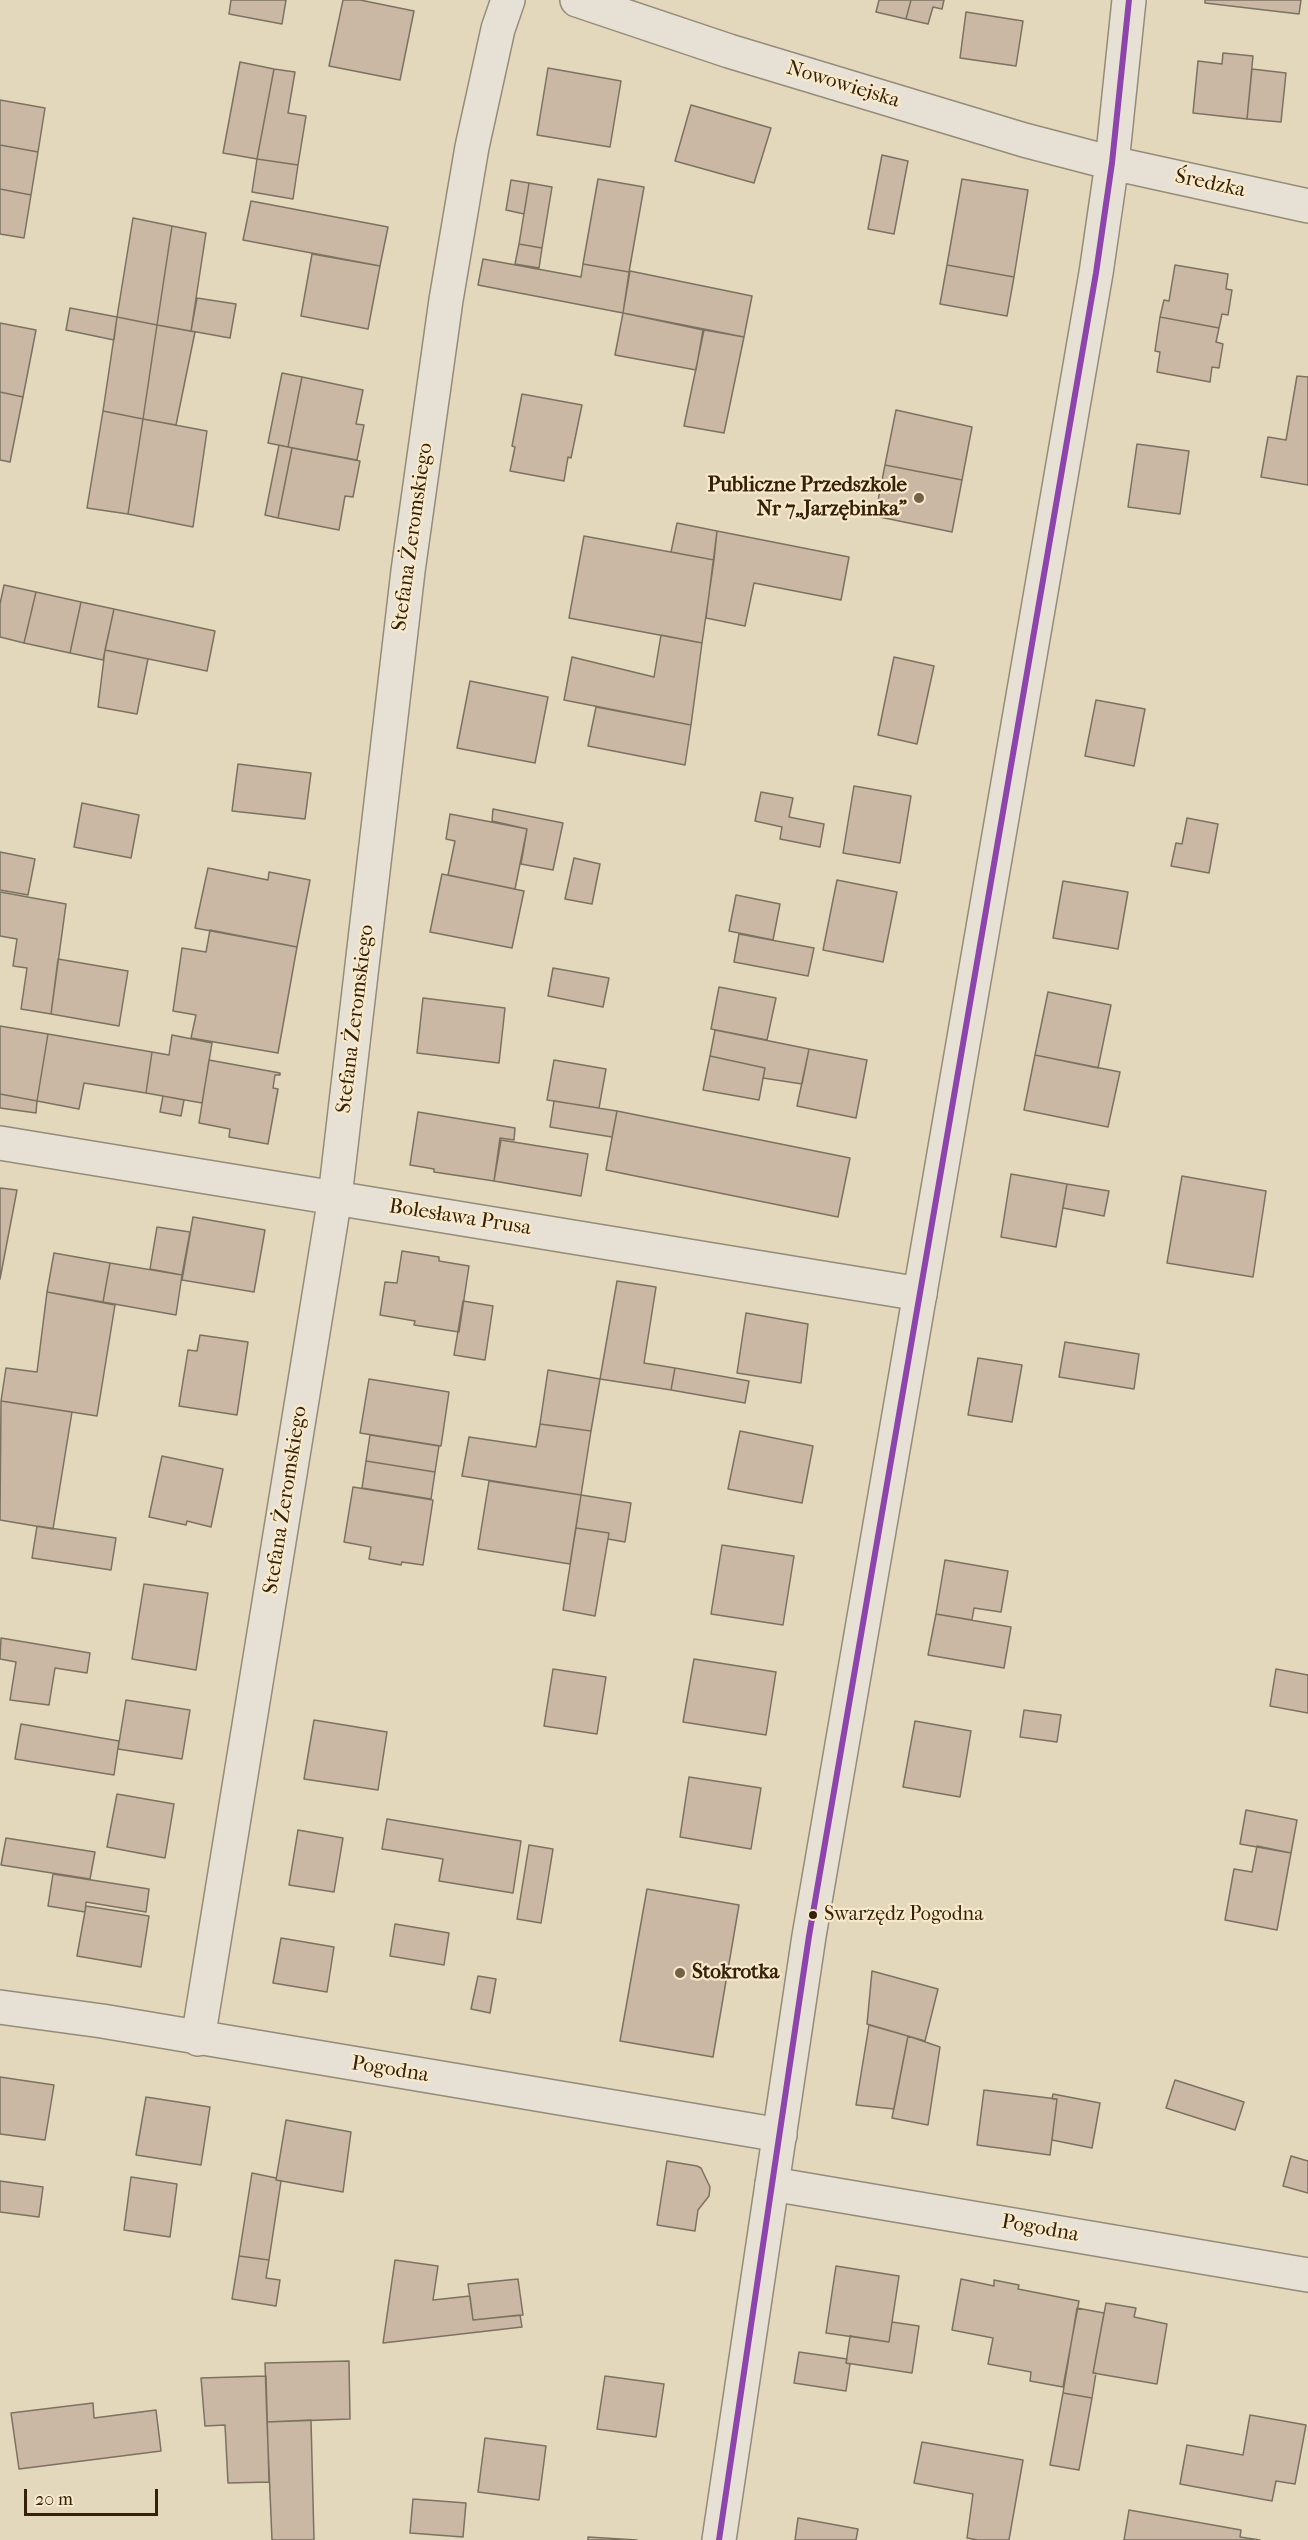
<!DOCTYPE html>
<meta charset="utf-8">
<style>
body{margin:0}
#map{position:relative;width:1308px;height:2540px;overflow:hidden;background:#e3d7bc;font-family:"IM FELL French Canon",serif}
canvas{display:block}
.scale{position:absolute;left:24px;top:2489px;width:134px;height:27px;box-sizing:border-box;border:3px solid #352008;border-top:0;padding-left:8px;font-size:18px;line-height:21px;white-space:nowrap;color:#352008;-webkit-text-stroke:4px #f7e9ca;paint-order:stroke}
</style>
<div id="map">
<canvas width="1308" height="2540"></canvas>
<div class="scale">20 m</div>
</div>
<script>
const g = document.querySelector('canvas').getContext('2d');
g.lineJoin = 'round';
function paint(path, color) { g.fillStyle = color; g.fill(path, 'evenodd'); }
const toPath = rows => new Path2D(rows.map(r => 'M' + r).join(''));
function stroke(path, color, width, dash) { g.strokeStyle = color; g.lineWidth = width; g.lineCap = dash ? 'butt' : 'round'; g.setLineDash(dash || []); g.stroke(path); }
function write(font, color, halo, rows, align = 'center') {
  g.font = font + ' "IM FELL French Canon",serif'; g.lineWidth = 4.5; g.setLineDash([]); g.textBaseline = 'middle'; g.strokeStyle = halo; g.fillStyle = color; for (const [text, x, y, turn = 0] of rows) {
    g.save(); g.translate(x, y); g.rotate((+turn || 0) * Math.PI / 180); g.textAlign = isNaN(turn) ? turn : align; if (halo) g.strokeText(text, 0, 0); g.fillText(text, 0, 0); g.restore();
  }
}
const building = toPath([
 [231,0,286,0,282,24,229,14,231,0],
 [343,0,360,0,414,11,400,80,329,66,343,0],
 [879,0,911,0,906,19,876,12,879,0],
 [911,0,944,0,942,9,933,7,928,24,906,19,911,0],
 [1205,0,1301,0,1299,14,1205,3,1205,0],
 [966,12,1023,21,1016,66,960,58,966,12],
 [1223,53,1253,56,1247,119,1193,113,1198,61,1222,64,1223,53],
 [240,62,274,69,257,159,223,153,240,62],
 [548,68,621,81,610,147,537,135,548,68],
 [274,69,295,72,288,113,306,116,298,165,257,159,274,69],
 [1252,69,1286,73,1281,122,1247,119,1252,69],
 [0,100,45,108,38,152,0,145,0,100],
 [691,105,771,128,754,183,675,161,691,105],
 [0,145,38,152,31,195,0,189,0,145],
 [882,155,908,161,894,234,868,229,882,155],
 [257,159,298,165,293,199,252,192,257,159],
 [598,179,644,187,629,272,583,264,598,179],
 [962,179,1028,190,1014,277,947,265,962,179],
 [511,180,529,183,524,214,506,210,511,180],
 [529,183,552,187,542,248,519,244,529,183],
 [0,189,31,195,24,238,0,234,0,189],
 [251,201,388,227,380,266,243,240,251,201],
 [133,218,172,226,157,325,117,317,133,218],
 [172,226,206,233,191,331,157,325,172,226],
 [519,244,542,248,539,268,515,264,519,244],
 [312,254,380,266,368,329,301,316,312,254],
 [483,259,581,277,583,264,629,272,623,313,478,285,483,259],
 [947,265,1014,277,1007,316,940,304,947,265],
 [1175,265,1228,274,1226,289,1232,290,1228,315,1222,314,1219,328,1160,317,1164,300,1169,301,1175,265],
 [630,271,752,296,744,337,623,313,630,271],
 [197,298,236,304,230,338,191,331,197,298],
 [70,308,117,317,114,340,66,330,70,308],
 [623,313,703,330,696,370,615,355,623,313],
 [117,317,157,325,143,419,103,411,117,317],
 [1160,317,1219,328,1216,342,1223,344,1219,368,1212,367,1210,382,1157,372,1160,352,1155,351,1160,317],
 [0,323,36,330,23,397,0,392,0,323],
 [157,325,195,332,176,425,143,419,157,325],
 [704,330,744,337,724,433,684,426,704,330],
 [282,373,302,377,288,447,268,443,282,373],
 [1297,376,1308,377,1308,485,1261,477,1268,437,1286,440,1297,376],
 [302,377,363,390,356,424,364,425,357,460,288,447,302,377],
 [0,392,23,397,10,462,0,460,0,392],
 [522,394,582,405,571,458,568,457,564,481,510,471,515,447,512,446,522,394],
 [896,410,972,427,962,480,885,465,896,410],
 [103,411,143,419,128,514,87,508,103,411],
 [143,419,207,431,193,527,128,514,143,419],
 [1137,444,1189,451,1180,514,1128,507,1137,444],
 [279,445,292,448,278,518,265,515,279,445],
 [292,448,360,461,353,497,345,496,339,530,278,518,292,448],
 [885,465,962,480,952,532,875,516,885,465],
 [677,523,717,531,714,560,671,552,677,523],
 [717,531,849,557,841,600,754,583,745,626,706,618,717,531],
 [584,536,714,560,702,643,569,618,584,536],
 [4,585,36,592,24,643,0,637,0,604,4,585],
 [36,592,81,602,70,653,24,643,36,592],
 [81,602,114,609,103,660,70,653,81,602],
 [114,609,215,631,207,671,105,650,114,609],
 [661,635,702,643,691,725,564,700,572,657,654,677,661,635],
 [105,650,148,659,137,714,98,707,105,650],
 [894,657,934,666,917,744,878,735,894,657],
 [470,681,548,697,535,763,457,748,470,681],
 [1096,700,1145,709,1134,766,1085,756,1096,700],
 [596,707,691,725,685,765,588,746,596,707],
 [238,764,311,773,305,819,232,811,238,764],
 [854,786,911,796,900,863,843,853,854,786],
 [761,792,793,798,789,817,824,824,820,847,780,839,782,827,755,821,761,792],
 [82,803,139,815,131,858,74,847,82,803],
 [493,809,563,823,553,870,521,864,527,829,492,821,493,809],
 [450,814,527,829,515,889,448,875,455,841,446,839,450,814],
 [1187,818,1218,824,1209,873,1171,866,1176,843,1182,844,1187,818],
 [0,852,35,859,28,895,0,890,0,852],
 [574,858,600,864,592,904,565,899,574,858],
 [208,868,268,880,269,872,310,880,297,947,195,928,208,868],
 [442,874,524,891,512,948,430,932,442,874],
 [837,880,897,892,883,962,823,950,837,880],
 [1063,881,1128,892,1118,949,1053,938,1063,881],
 [0,892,66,904,51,1014,21,1009,27,968,13,966,17,939,0,936,0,892],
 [736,895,780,904,773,940,729,931,736,895],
 [210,930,297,947,278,1053,191,1038,196,1015,173,1011,182,948,206,952,210,930],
 [739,934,814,948,808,976,734,962,739,934],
 [58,959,128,971,119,1026,51,1014,58,959],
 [553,968,609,978,603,1007,548,996,553,968],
 [719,987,776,998,767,1040,711,1029,719,987],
 [1048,992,1111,1005,1098,1068,1035,1055,1048,992],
 [423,998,505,1008,499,1063,417,1053,423,998],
 [0,1026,48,1034,37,1101,0,1094,0,1026],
 [715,1030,809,1049,802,1084,763,1078,765,1068,710,1056,715,1030],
 [48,1034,152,1052,146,1093,84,1083,79,1109,37,1101,48,1034],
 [172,1035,212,1043,202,1103,146,1093,152,1052,169,1055,172,1035],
 [809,1049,867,1060,856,1118,797,1106,809,1049],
 [1035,1055,1120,1072,1108,1127,1024,1110,1035,1055],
 [710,1056,765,1068,759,1100,703,1090,710,1056],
 [209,1060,280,1073,280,1075,275,1075,273,1088,278,1089,268,1144,229,1137,230,1129,199,1123,209,1060],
 [554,1060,606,1069,599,1108,547,1100,554,1060],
 [0,1094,37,1101,36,1113,0,1108,0,1094],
 [163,1096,184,1100,181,1116,160,1112,163,1096],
 [554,1101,617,1111,612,1137,550,1127,554,1101],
 [617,1111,850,1158,838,1217,606,1170,617,1111],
 [418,1112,515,1128,514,1140,500,1138,494,1181,434,1172,434,1169,410,1165,418,1112],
 [501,1140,588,1154,581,1196,494,1181,501,1140],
 [1011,1174,1067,1184,1056,1247,1001,1237,1011,1174],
 [1182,1176,1266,1191,1253,1277,1167,1263,1182,1176],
 [1067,1184,1109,1191,1104,1216,1063,1208,1067,1184],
 [0,1188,17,1190,0,1279,0,1188],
 [193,1217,265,1230,254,1292,182,1280,193,1217],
 [157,1227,190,1232,182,1275,150,1269,157,1227],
 [402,1251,439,1257,439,1261,469,1266,459,1332,414,1325,415,1321,380,1315,385,1282,397,1283,402,1251],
 [54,1253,110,1263,103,1302,47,1292,54,1253],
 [110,1263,182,1275,176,1315,103,1302,110,1263],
 [617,1281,656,1287,644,1363,675,1368,671,1390,600,1379,617,1281],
 [47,1292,115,1305,97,1416,1,1401,6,1368,37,1372,47,1292],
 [463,1301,493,1306,485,1360,454,1355,463,1301],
 [746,1313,808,1324,801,1383,737,1373,746,1313],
 [200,1335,248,1342,237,1415,179,1406,188,1350,197,1351,200,1335],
 [1065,1342,1139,1354,1134,1389,1059,1377,1065,1342],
 [978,1358,1022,1365,1012,1422,968,1415,978,1358],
 [675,1368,749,1381,745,1403,671,1390,675,1368],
 [548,1370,600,1379,591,1431,540,1424,548,1370],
 [369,1379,449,1392,441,1446,360,1433,369,1379],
 [1,1401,72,1412,53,1529,0,1520,1,1401],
 [540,1424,591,1431,581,1495,462,1476,469,1437,536,1447,540,1424],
 [740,1431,813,1446,802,1503,728,1489,740,1431],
 [370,1435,439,1446,435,1472,366,1461,370,1435],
 [162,1456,223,1469,211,1527,187,1521,186,1525,149,1517,162,1456],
 [366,1461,435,1472,431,1499,362,1488,366,1461],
 [489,1481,581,1495,570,1564,478,1549,489,1481],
 [353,1487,433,1500,423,1565,402,1562,401,1565,369,1559,371,1547,344,1542,353,1487],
 [581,1495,631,1503,625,1542,608,1539,609,1533,576,1528,581,1495],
 [37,1526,116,1538,111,1570,32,1558,37,1526],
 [576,1528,609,1533,595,1616,563,1610,576,1528],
 [722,1545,794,1556,783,1625,711,1614,722,1545],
 [945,1560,1008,1571,1001,1612,974,1608,972,1620,936,1614,945,1560],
 [144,1584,208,1593,196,1670,132,1659,144,1584],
 [936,1614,1011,1627,1004,1668,928,1655,936,1614],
 [1,1638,90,1653,87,1673,55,1668,49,1705,10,1700,16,1662,0,1659,1,1638],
 [694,1659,776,1672,766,1735,683,1722,694,1659],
 [553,1669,606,1677,597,1734,544,1726,553,1669],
 [1276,1669,1308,1675,1308,1713,1270,1706,1276,1669],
 [126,1700,190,1710,182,1759,118,1749,126,1700],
 [1024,1710,1061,1715,1057,1742,1020,1737,1024,1710],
 [314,1720,387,1732,378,1790,304,1779,314,1720],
 [915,1721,971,1731,960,1797,903,1787,915,1721],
 [21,1724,119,1741,114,1775,15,1759,21,1724],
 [689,1777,761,1788,751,1849,680,1837,689,1777],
 [117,1794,174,1804,165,1858,107,1847,117,1794],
 [1246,1810,1297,1820,1291,1853,1240,1844,1246,1810],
 [387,1819,521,1841,513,1893,439,1881,443,1859,382,1849,387,1819],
 [298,1830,343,1838,334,1892,289,1885,298,1830],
 [6,1838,95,1852,90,1879,1,1865,6,1838],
 [529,1845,553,1849,541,1923,517,1919,529,1845],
 [1257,1846,1291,1853,1277,1930,1225,1920,1234,1869,1252,1872,1257,1846],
 [53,1874,149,1889,146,1912,86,1902,85,1912,48,1906,53,1874],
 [647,1889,739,1905,713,2057,620,2041,647,1889],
 [86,1906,149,1916,141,1967,77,1956,86,1906],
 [395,1924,449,1933,444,1965,390,1956,395,1924],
 [281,1938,334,1947,327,1992,273,1983,281,1938],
 [872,1971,938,1989,925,2041,867,2024,872,1971],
 [478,1976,496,1979,490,2013,471,2009,478,1976],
 [869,2025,908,2036,894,2109,856,2105,869,2025],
 [908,2036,940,2047,928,2125,892,2118,908,2036],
 [0,2077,54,2085,45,2140,0,2134,0,2077],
 [1175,2080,1244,2102,1235,2130,1166,2108,1175,2080],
 [984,2090,1057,2099,1050,2155,977,2145,984,2090],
 [1053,2094,1100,2103,1092,2148,1052,2140,1057,2099,1052,2099,1053,2094],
 [146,2097,210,2107,201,2165,136,2155,146,2097],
 [286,2120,351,2132,343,2192,276,2180,286,2120],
 [1291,2156,1308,2161,1308,2193,1283,2186,1291,2156],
 [667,2161,697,2166,701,2168,710,2187,709,2196,698,2210,695,2231,657,2225,667,2161],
 [252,2173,276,2178,276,2180,281,2181,269,2260,239,2256,252,2173],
 [131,2177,177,2184,170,2237,124,2230,131,2177],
 [0,2181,43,2187,39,2217,0,2212,0,2181],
 [239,2256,269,2260,266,2278,280,2280,276,2306,232,2299,239,2256],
 [395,2260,438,2266,433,2300,470,2296,473,2320,520,2315,522,2327,383,2343,395,2260],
 [836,2266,899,2276,889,2342,826,2333,836,2266],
 [518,2279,523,2315,473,2320,468,2284,518,2279],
 [961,2279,994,2286,994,2280,1019,2285,1018,2289,1079,2301,1063,2387,1030,2381,1031,2372,988,2364,993,2338,952,2330,961,2279],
 [1106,2303,1136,2308,1134,2317,1167,2324,1157,2384,1093,2373,1106,2303],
 [1077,2308,1104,2313,1093,2373,1096,2373,1092,2398,1063,2393,1077,2308],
 [892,2322,919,2326,912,2373,846,2363,850,2336,889,2342,892,2322],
 [799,2352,847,2359,846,2363,850,2364,846,2391,794,2383,799,2352],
 [349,2361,350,2419,267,2422,265,2363,349,2361],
 [266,2376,269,2482,228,2483,225,2425,205,2426,201,2378,266,2376],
 [605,2376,664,2384,656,2437,597,2429,605,2376],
 [1063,2393,1092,2398,1079,2470,1050,2465,1063,2393],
 [93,2403,94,2418,156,2410,161,2451,19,2469,11,2413,93,2403],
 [1250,2415,1306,2425,1295,2484,1276,2481,1272,2501,1180,2484,1187,2445,1243,2455,1250,2415],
 [311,2420,314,2540,272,2540,267,2422,311,2420],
 [485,2438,546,2446,539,2500,478,2492,485,2438],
 [922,2442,1023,2460,1009,2540,978,2540,967,2538,973,2494,914,2483,922,2442],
 [413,2499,466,2503,463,2537,410,2533,413,2499],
 [1129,2510,1241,2530,1240,2537,1260,2540,1124,2540,1129,2510],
 [798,2518,858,2529,856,2540,795,2540,798,2518],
 [588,2537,637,2540,588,2540,588,2537]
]);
const minor = toPath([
 [1112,163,1129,0],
 [0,1143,920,1294],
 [0,2007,102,2021,780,2135],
 [198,2039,335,1197,408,571,446,300,472,147,498,29,508,0],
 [772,2184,1308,2275]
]);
const tertiary = toPath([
 [577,0,729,51,1024,140,1112,163,1308,206],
 [719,2540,809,1936,1096,273,1112,163]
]);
const bus1 = toPath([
 [719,2540,809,1936,1096,273,1112,163,1129,0]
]);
const markers = [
 [919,498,6,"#726047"],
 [813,1915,5,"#352008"],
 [680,1973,6,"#726047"]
];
const busNames = [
 ["Swarzędz Pogodna",824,1915]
];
const streetNames = [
 ["Nowowiejska",843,85,17],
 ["Średzka",1210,184,12],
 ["Stefana Żeromskiego",413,537,-82],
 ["Stefana Żeromskiego",356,1019,-83],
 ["Bolesława Prusa",460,1218,9],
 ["Stefana Żeromskiego",286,1500,-81],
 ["Pogodna",390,2070,9],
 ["Pogodna",1040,2229,10]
];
const poiNames = [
 ["Publiczne Przedszkole",907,486],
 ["Nr 7„Jarzębinka”",907,510],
 ["Stokrotka",692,1973,"left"]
];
paint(building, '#cab8a4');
stroke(building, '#7b7261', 1.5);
stroke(minor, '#948b79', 36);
stroke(tertiary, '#948b79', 36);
stroke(minor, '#e7e1d5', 33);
stroke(tertiary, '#e7e1d5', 33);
stroke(bus1, '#8e44ad', 6);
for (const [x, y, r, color] of markers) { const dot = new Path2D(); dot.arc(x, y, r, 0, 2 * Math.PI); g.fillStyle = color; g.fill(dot); stroke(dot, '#f7e9ca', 2); }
write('20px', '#352008', '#f7e9ca', busNames, 'left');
write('21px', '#352008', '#f7e9ca', streetNames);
write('bold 21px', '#352008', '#f7e9ca', poiNames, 'right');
</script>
